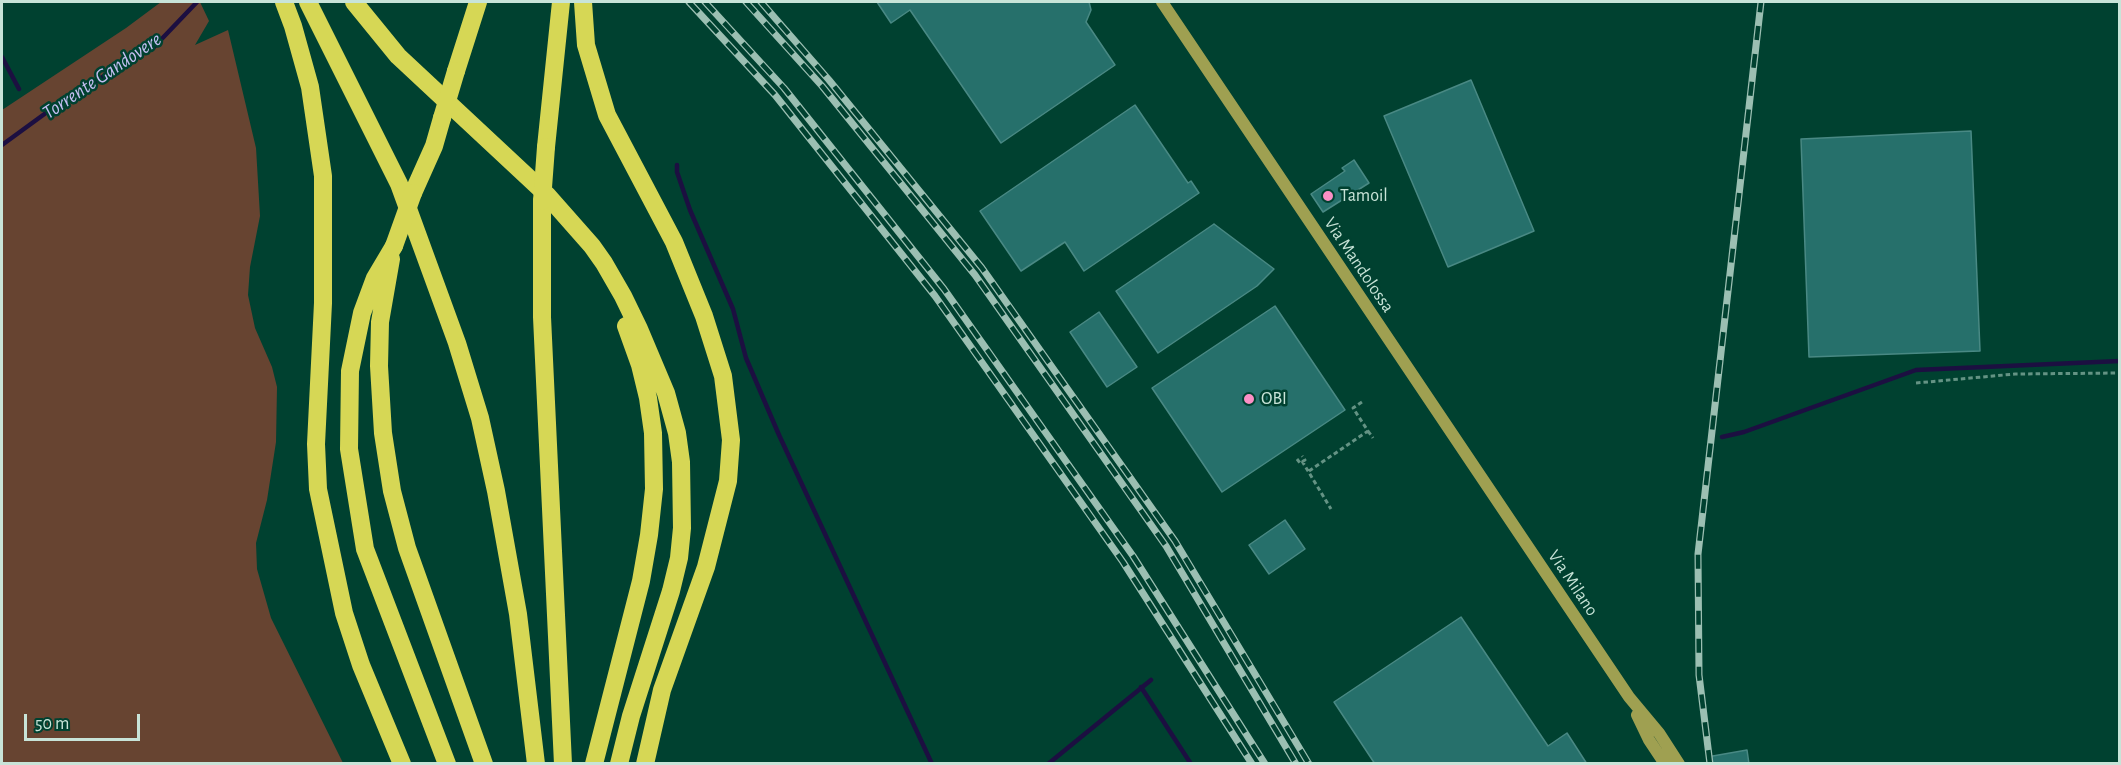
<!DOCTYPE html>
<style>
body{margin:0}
#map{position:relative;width:2121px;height:765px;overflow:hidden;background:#004130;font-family:"Alegreya Sans",sans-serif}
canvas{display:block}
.frame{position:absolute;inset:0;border:3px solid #c8e4d8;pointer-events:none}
.scale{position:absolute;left:24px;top:714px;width:116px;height:27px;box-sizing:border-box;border:3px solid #c8e4d8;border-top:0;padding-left:8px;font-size:18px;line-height:21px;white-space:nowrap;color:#c8e4d8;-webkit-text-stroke:4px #004130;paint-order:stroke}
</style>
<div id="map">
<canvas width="2121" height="765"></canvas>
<div class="frame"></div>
<div class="scale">50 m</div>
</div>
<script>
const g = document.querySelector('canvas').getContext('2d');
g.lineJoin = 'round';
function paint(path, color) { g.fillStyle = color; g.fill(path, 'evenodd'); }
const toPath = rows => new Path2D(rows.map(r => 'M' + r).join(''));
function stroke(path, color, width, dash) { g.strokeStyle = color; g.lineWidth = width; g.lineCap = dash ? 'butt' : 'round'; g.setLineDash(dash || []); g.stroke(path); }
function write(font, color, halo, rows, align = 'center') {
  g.font = font + ' "Alegreya Sans",sans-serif'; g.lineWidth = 5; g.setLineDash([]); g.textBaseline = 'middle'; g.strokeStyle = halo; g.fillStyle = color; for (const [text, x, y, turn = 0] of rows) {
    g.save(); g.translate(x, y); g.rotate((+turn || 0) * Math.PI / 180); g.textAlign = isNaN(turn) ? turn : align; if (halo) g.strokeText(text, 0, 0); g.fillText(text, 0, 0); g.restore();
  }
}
const green = toPath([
 [161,2,200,2,209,21,195,45,228,30,256,148,260,216,250,267,248,295,255,328,272,367,277,387,276,442,267,500,256,543,257,569,271,618,343,763,2,763,2,110,126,28]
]);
const stream = toPath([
 [2,57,19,89],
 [2,145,65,99,154,47,197,2],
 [677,165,677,172,690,210,733,309,746,358,779,435,932,764],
 [1722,437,1744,432,1916,370,2120,361],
 [1141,687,1191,764],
 [1048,764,1151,680]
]);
const building = toPath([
 [877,2,1089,2,1091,10,1086,22,1115,65,1001,143,910,10,891,23,877,2],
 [1471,80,1534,231,1448,267,1384,116,1471,80],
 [1135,105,1188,183,1191,181,1199,193,1084,271,1065,242,1021,271,980,211,1135,105],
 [1971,131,1980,351,1809,357,1801,139,1971,131],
 [1354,160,1369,183,1323,212,1311,194,1345,171,1342,168,1354,160],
 [1214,224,1274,269,1257,286,1158,353,1116,291,1214,224],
 [1275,306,1345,410,1222,492,1152,388,1275,306],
 [1099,312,1137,367,1107,387,1070,332,1099,312],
 [1285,520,1305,549,1269,574,1249,545,1285,520],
 [1461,617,1548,746,1567,733,1587,764,1375,764,1334,702,1461,617],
 [1747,750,1749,764,1708,764,1707,757,1747,750]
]);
const path = toPath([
 [1916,383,2015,374,2120,373],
 [1368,431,1373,438],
 [1297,459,1300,463,1305,460,1302,456],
 [1302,461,1331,509],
 [1309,471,1368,431,1353,408,1362,402]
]);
const secondary = toPath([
 [1162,2,1629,697,1659,733,1679,764],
 [1637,715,1649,740,1665,764]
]);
const highway = toPath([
 [284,2,293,26,310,87,323,176,323,303,316,444,318,489,344,613,361,665,402,764],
 [308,2,399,184,457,343,480,418,496,491,518,614,536,764],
 [354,2,398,56,547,195,592,246,604,263,623,296,639,329,666,393,677,433,681,462,682,528,679,558,671,591,631,716,619,764],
 [583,2,586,45,607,115,674,242,704,316,723,376,731,440,728,481,706,567,662,690,645,764],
 [456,71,478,2],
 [546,147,561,2],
 [413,193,434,146,442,118],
 [542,201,542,317,563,764],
 [394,246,375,278,362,313,350,371,349,449,365,549,447,764],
 [391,259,380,322,379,366,383,433,392,491,407,548,484,764],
 [594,764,641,581,649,535,654,489,653,433,648,398,640,365,626,326]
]);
const rail = toPath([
 [689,2,775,95,935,296,1123,562,1252,764],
 [705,2,784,88,944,289,1133,556,1265,764],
 [746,2,822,86,975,275,1166,546,1296,764],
 [761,2,829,80,982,268,1175,541,1309,764],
 [1710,764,1699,675,1698,554,1761,2]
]);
const highwayBridge = toPath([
 [442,118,456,71],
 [542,201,546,147],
 [394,246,413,193]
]);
const markers = [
 [1328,196,6,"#fb8fc5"],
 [1249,399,6,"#fb8fc5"]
];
const poiNames = [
 ["Tamoil",1340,196],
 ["OBI",1261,399]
];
const streetNames = [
 ["Via Mandolossa",1359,265,56],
 ["Via Milano",1573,583,56]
];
const waterNames = [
 ["Torrente Gandovere",102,76,-34]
];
paint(green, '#674431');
stroke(stream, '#1c0f41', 4.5);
paint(building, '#26706b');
stroke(building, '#498984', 1.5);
stroke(path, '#649384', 3, [4.5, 3]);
stroke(secondary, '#9fa051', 12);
stroke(highway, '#d6d755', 18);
stroke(rail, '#9bbfb2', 7);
stroke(rail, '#004130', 4.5, [14]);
stroke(highwayBridge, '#d6d755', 18);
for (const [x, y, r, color] of markers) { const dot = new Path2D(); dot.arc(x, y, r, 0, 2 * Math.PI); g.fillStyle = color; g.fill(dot); stroke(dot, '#004130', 2); }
write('18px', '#c8e4d8', '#004130', poiNames, 'left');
write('18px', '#c8e4d8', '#004130', streetNames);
write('italic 20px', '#c4bff3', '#004130', waterNames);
</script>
